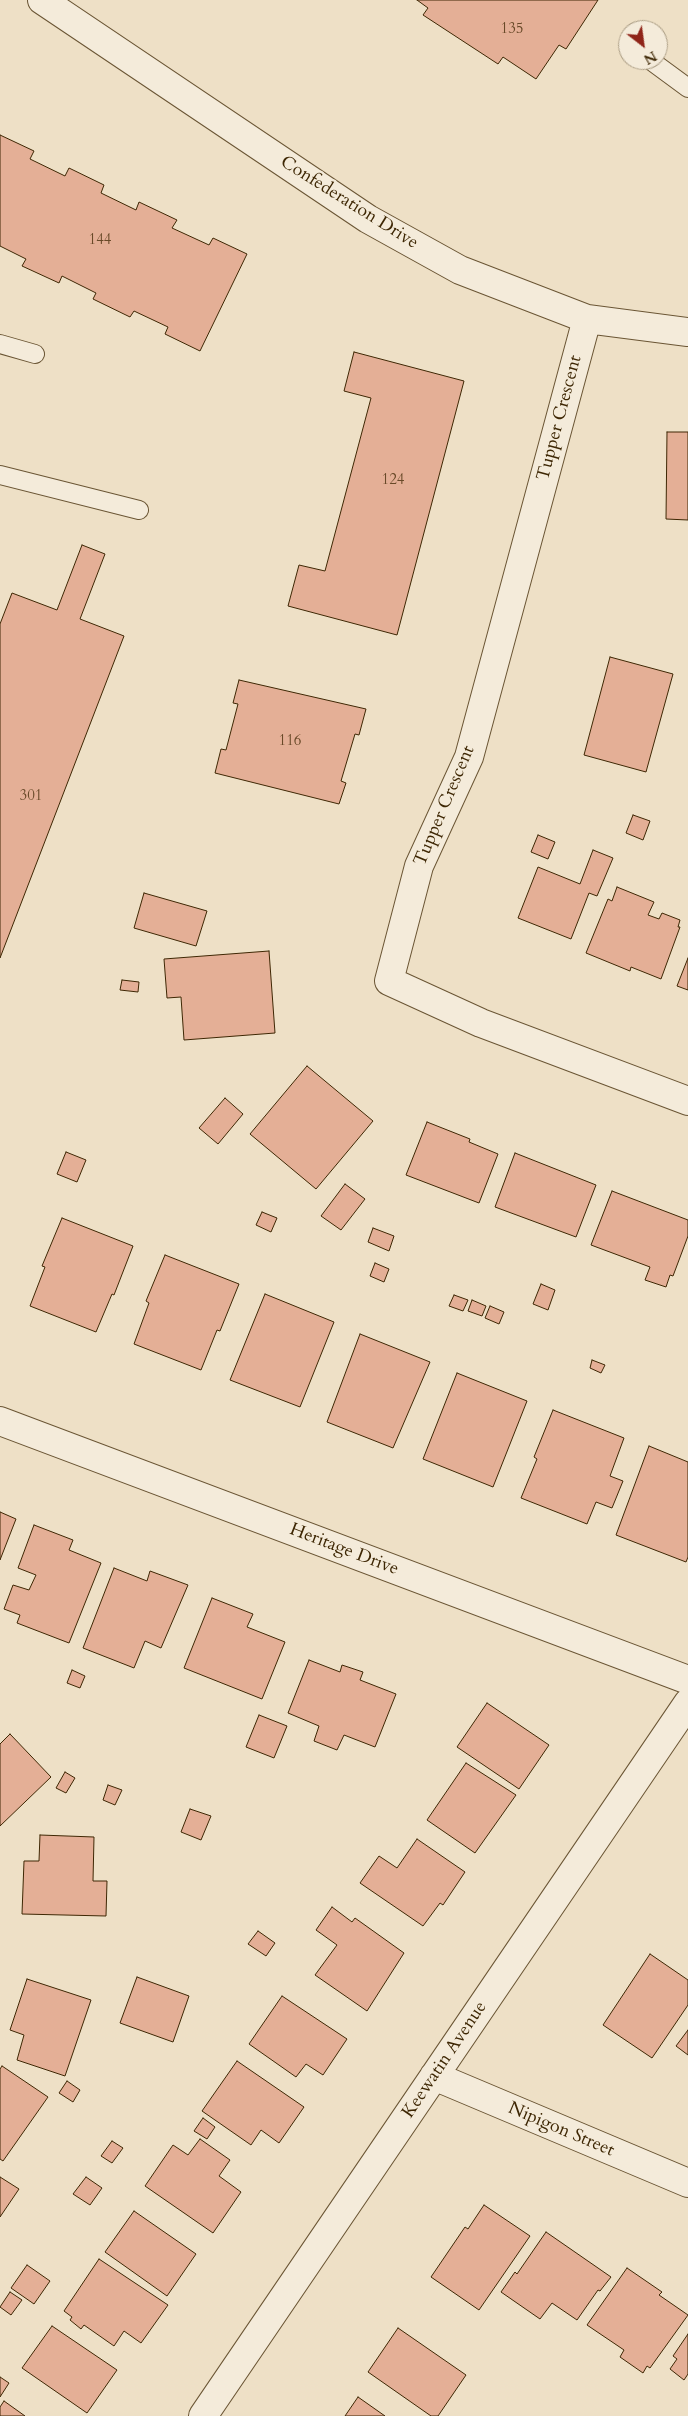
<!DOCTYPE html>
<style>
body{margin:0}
#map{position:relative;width:688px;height:2416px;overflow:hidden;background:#eee0c6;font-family:Cardo,serif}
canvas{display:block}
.north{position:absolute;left:618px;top:20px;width:50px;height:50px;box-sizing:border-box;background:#f4ebda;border:1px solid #ab9d84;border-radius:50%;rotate:150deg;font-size:14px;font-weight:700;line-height:20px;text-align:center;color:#3e2704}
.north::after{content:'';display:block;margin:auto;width:18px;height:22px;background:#8f2418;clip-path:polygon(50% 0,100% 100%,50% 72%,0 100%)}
</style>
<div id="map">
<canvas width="688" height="2416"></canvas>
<div class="north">N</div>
</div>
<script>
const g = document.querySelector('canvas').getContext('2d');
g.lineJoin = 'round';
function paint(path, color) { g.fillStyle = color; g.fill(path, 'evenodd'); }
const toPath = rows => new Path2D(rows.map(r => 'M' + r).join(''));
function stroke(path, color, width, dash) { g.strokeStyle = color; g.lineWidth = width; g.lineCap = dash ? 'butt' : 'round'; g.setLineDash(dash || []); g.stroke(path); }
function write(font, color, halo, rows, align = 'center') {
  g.font = font + ' Cardo,serif'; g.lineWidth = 4.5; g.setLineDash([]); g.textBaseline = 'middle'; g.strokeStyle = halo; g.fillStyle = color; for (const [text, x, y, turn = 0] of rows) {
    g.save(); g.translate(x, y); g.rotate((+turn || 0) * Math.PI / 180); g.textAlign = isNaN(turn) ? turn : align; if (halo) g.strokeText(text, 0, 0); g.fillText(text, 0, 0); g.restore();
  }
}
const building = toPath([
 [417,0,598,0,566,49,559,45,536,79,503,57,498,64,423,15,428,8,417,0],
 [0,135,34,151,30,159,65,176,69,168,104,185,101,193,136,210,139,202,177,220,172,228,209,245,213,238,247,254,200,351,165,334,168,327,134,311,130,317,93,299,96,293,62,276,59,283,22,266,26,259,0,246,0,135],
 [354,352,464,381,397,635,288,606,299,565,325,571,371,398,344,391,354,352],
 [667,432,688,432,688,520,666,519,667,432],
 [82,545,105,554,80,619,124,636,0,958,0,624,12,593,57,610,82,545],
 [610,657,673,674,646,772,584,755,610,657],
 [239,680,366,709,359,735,355,734,341,781,346,783,339,804,215,773,221,749,226,750,238,704,233,703,239,680],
 [633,815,650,821,643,840,626,833,633,815],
 [538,835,555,842,548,859,531,852,538,835],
 [593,850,613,858,597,896,589,893,571,939,518,918,538,867,580,884,593,850],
 [617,887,654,902,648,915,659,919,662,913,680,920,678,927,680,927,661,979,631,967,630,971,586,953,608,899,612,901,617,887],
 [144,893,207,911,196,946,134,928,144,893],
 [269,951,275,1033,184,1040,181,997,167,998,164,959,269,951],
 [688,958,688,990,677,986,688,958],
 [122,980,139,982,138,992,120,990,122,980],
 [307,1066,373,1121,316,1189,250,1134,307,1066],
 [225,1098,243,1114,218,1144,199,1128,225,1098],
 [427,1122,470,1139,469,1142,498,1154,479,1203,406,1175,427,1122],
 [66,1152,86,1160,77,1182,57,1174,66,1152],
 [515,1153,596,1185,576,1237,495,1207,515,1153],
 [345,1184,365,1199,341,1230,321,1216,345,1184],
 [612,1191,688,1220,688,1236,673,1276,670,1275,666,1287,645,1280,650,1267,591,1245,612,1191],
 [262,1212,277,1218,271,1232,256,1225,262,1212],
 [62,1218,133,1246,114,1295,112,1294,96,1332,30,1306,45,1267,42,1266,62,1218],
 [373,1228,394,1236,389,1251,368,1242,373,1228],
 [165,1255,239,1284,220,1331,217,1330,201,1370,134,1344,149,1303,146,1301,165,1255],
 [375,1263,389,1269,384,1282,370,1276,375,1263],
 [541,1284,555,1290,548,1310,533,1304,541,1284],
 [265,1294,334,1322,300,1407,230,1380,265,1294],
 [454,1295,468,1300,463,1311,449,1306,454,1295],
 [472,1300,486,1306,482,1316,468,1311,472,1300],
 [490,1306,504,1312,499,1324,485,1318,490,1306],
 [360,1334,430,1362,393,1448,327,1422,360,1334],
 [592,1360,605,1365,601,1373,590,1368,592,1360],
 [457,1373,527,1401,493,1487,423,1459,457,1373],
 [553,1410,624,1438,610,1476,623,1481,612,1508,596,1502,587,1524,521,1498,537,1459,534,1457,553,1410],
 [649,1446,688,1462,688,1557,686,1562,616,1535,649,1446],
 [0,1512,16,1519,0,1560,0,1512],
 [34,1525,73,1540,69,1550,101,1563,69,1643,17,1623,20,1615,4,1609,13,1585,29,1590,36,1575,18,1568,34,1525],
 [114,1568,147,1581,150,1571,188,1585,161,1648,145,1641,134,1668,83,1648,114,1568],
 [212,1598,253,1614,247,1627,285,1642,262,1699,184,1668,212,1598],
 [309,1660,340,1672,342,1665,363,1672,360,1680,396,1694,375,1747,344,1735,337,1750,314,1741,319,1726,288,1713,309,1660],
 [72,1670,85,1676,80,1688,67,1683,72,1670],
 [487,1703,549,1745,519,1789,457,1747,487,1703],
 [259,1715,287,1726,274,1758,246,1747,259,1715],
 [10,1734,51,1777,0,1826,0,1744,10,1734],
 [466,1763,516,1795,475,1853,427,1820,466,1763],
 [65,1772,75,1778,66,1793,56,1788,65,1772],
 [108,1785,122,1790,115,1805,103,1800,108,1785],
 [190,1809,211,1816,201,1840,181,1832,190,1809],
 [40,1835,94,1837,93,1881,107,1881,106,1916,22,1914,24,1861,39,1861,40,1835],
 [417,1839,465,1872,443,1905,440,1903,423,1926,360,1883,379,1856,397,1868,417,1839],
 [332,1907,352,1922,355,1918,404,1953,367,2011,315,1975,337,1945,316,1930,332,1907],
 [258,1931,275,1943,266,1956,248,1944,258,1931],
 [650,1954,688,1980,688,2005,652,2058,603,2025,650,1954],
 [137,1977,189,1996,173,2042,120,2023,137,1977],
 [27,1979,91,2000,65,2076,17,2060,24,2035,10,2030,27,1979],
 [282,1996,347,2039,323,2075,306,2064,296,2077,249,2044,282,1996],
 [688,2030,688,2055,676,2046,688,2030],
 [237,2061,304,2107,279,2143,261,2130,251,2145,202,2111,237,2061],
 [2,2066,48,2097,3,2161,0,2159,0,2069,2,2066],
 [67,2081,80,2090,73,2102,59,2093,67,2081],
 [203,2118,215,2127,207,2139,194,2131,203,2118],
 [200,2139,230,2160,219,2176,241,2192,213,2233,145,2186,173,2145,188,2155,200,2139],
 [112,2141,123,2148,112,2163,101,2156,112,2141],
 [0,2177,19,2189,0,2217,0,2177],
 [86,2177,102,2188,90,2205,73,2194,86,2177],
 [484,2205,530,2236,479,2310,431,2277,465,2227,468,2229,484,2205],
 [134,2211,196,2254,167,2296,105,2252,134,2211],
 [546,2232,611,2277,600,2291,598,2290,577,2320,552,2303,540,2319,501,2292,515,2272,517,2274,546,2232],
 [99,2259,168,2305,141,2343,124,2331,114,2346,84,2325,81,2329,70,2320,72,2317,64,2311,99,2259],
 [27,2265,50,2281,34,2304,11,2288,27,2265],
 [627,2268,662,2292,659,2295,688,2315,650,2368,647,2366,643,2373,620,2357,624,2350,587,2325,627,2268],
 [10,2292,22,2300,11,2315,0,2307,10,2292],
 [52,2326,117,2370,87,2413,22,2368,52,2326],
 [398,2328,466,2375,438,2416,431,2416,368,2372,398,2328],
 [688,2334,688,2374,684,2380,670,2369,677,2359,673,2356,688,2334],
 [0,2377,9,2383,0,2397,0,2377],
 [358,2397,385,2416,345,2416,358,2397],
 [4,2401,25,2416,0,2416,0,2407,4,2401]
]);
const service = toPath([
 [650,60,688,88],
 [0,344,35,354],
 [0,475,139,510]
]);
const minor = toPath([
 [42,0,368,219,460,270,587,319,688,332],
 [587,319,469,757,419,866,389,981,481,1023,688,1101],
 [0,1421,688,1680],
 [434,2076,688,2183],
 [203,2416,688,1703]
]);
const numberNames = [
 ["135",512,30],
 ["144",100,241],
 ["124",393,481],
 ["116",290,742],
 ["301",31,797]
];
const streetNames = [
 ["Confederation Drive",349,203,32],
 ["Tupper Crescent",560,418,-75],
 ["Tupper Crescent",445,806,-67],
 ["Heritage Drive",344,1550,21],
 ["Keewatin Avenue",445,2060,-56],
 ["Nipigon Street",561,2130,23]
];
paint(building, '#e4af96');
stroke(building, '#3e2704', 1);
stroke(service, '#6a5534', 20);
stroke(minor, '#6a5534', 30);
stroke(service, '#f4ebda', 18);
stroke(minor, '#f4ebda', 28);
write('15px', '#684928', null, numberNames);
write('18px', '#3e2704', '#f4ebda', streetNames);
</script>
